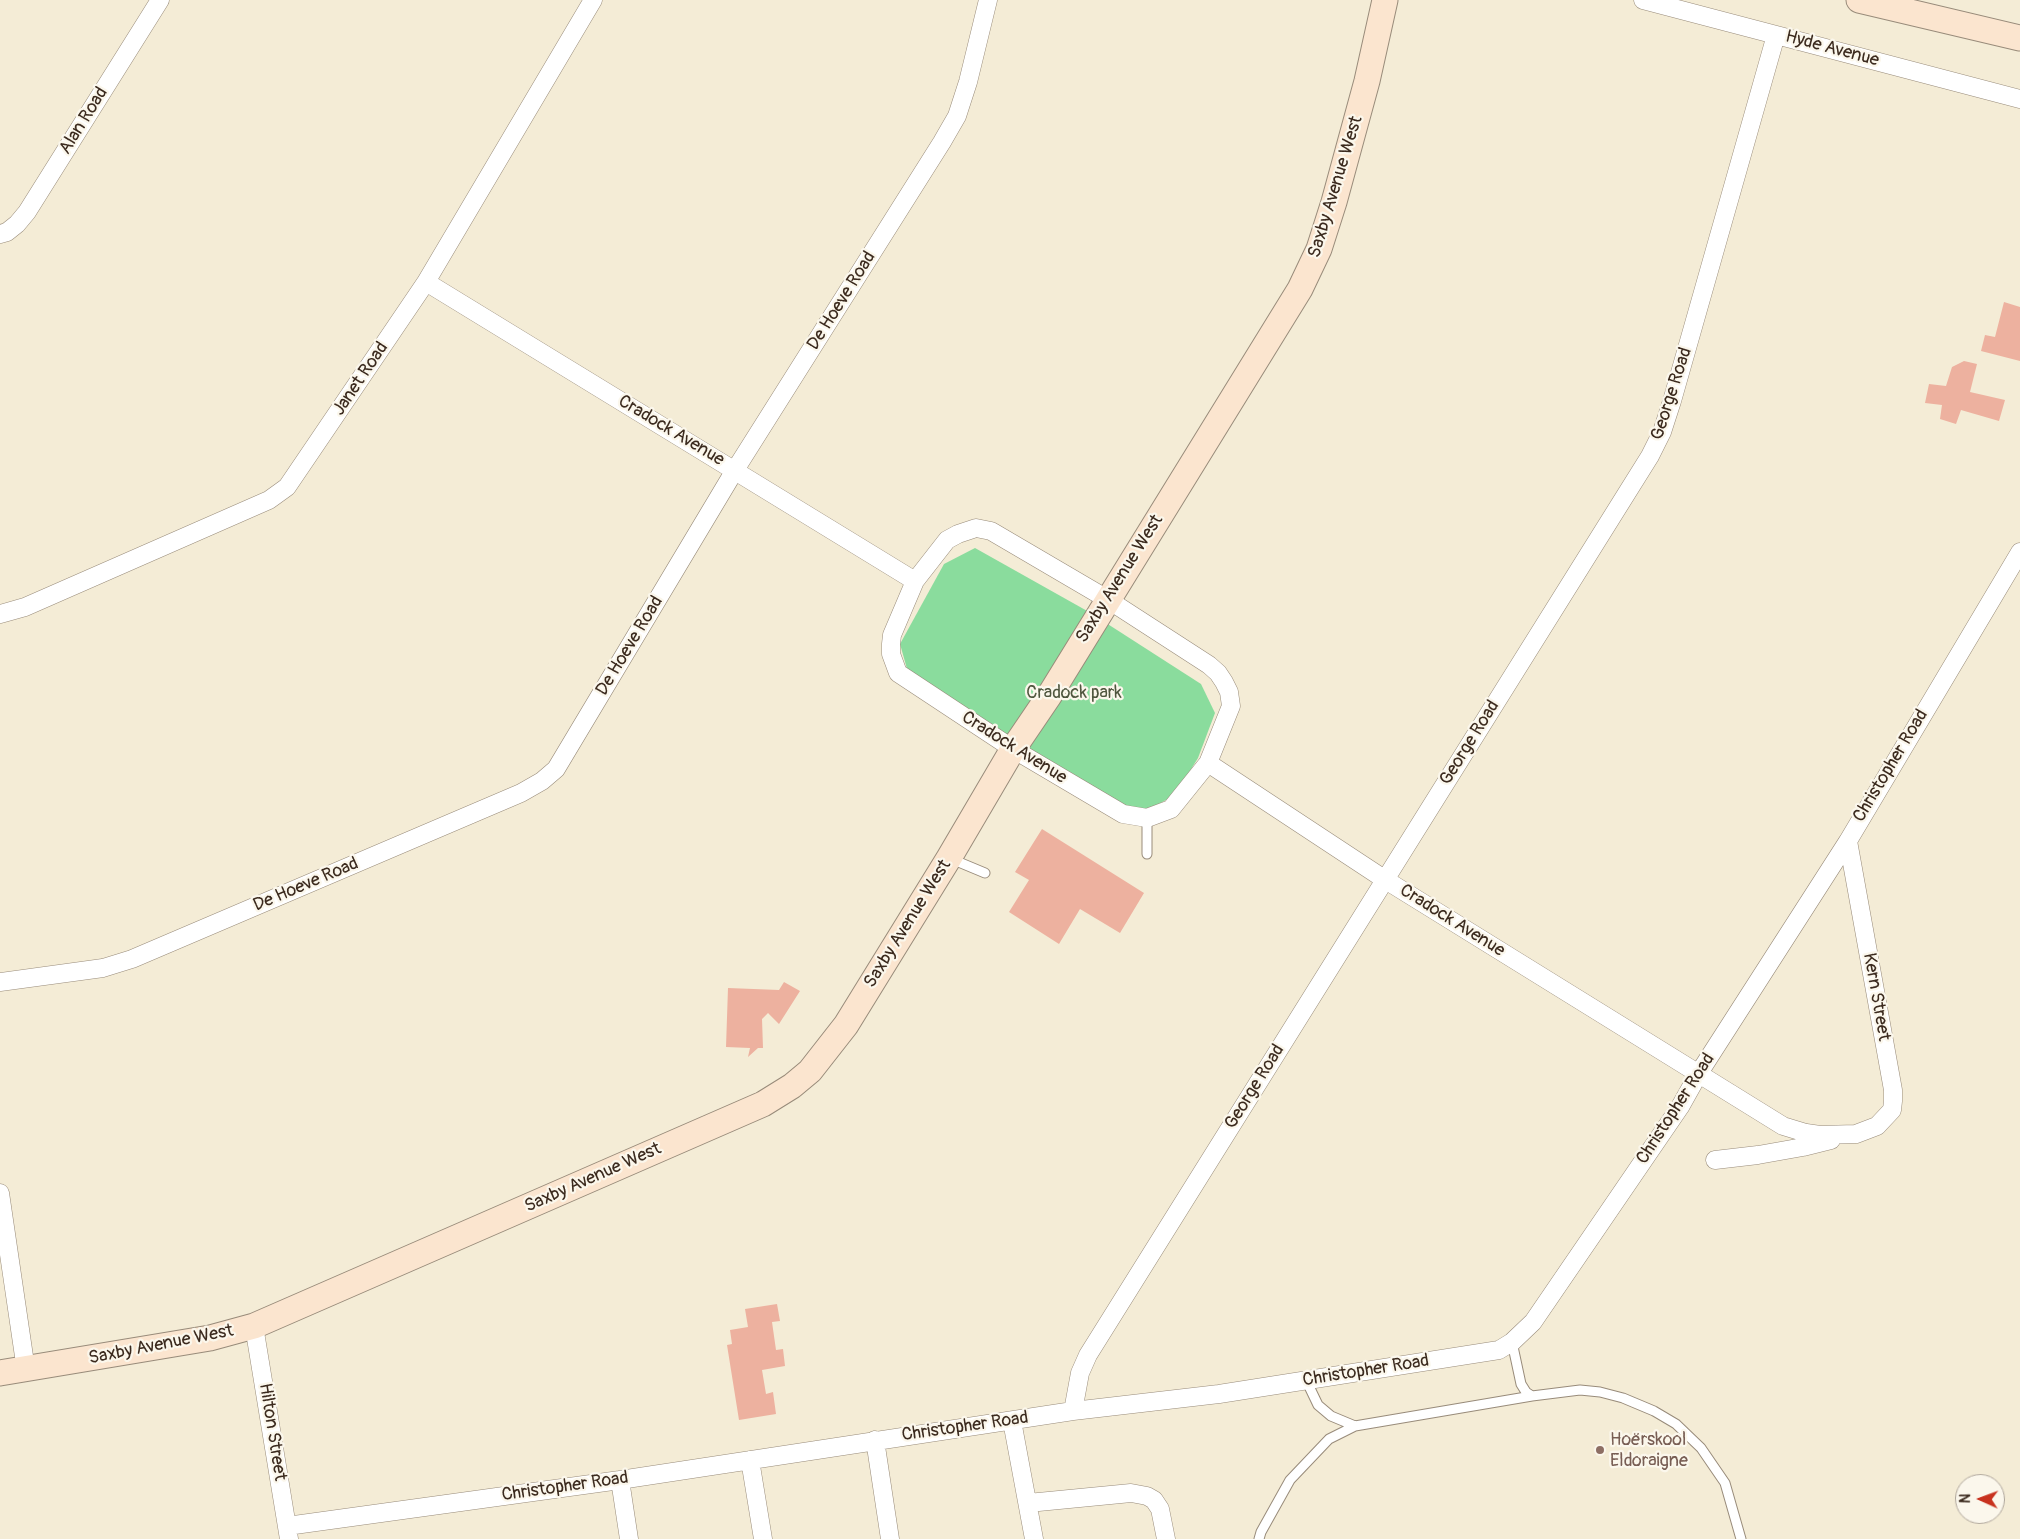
<!DOCTYPE html>
<meta charset="utf-8">
<style>
body{margin:0}
#map{position:relative;width:2020px;height:1539px;overflow:hidden;background:#f4ecd6;font-family:Pangolin,sans-serif}
canvas{display:block}
.north{position:absolute;left:1955px;top:1474px;width:50px;height:50px;box-sizing:border-box;background:#fbf7ec;border:1px solid #aea59a;border-radius:50%;rotate:272deg;font-size:14px;font-weight:700;line-height:20px;text-align:center;color:#3b2a1e}
.north::after{content:'';display:block;margin:auto;width:18px;height:22px;background:#c8321e;clip-path:polygon(50% 0,100% 100%,50% 72%,0 100%)}
</style>
<div id="map">
<canvas width="2020" height="1539"></canvas>
<div class="north">N</div>
</div>
<script>
const g = document.querySelector('canvas').getContext('2d');
g.lineJoin = 'round';
function paint(path, color) { g.fillStyle = color; g.fill(path, 'evenodd'); }
const toPath = rows => new Path2D(rows.map(r => 'M' + r).join(''));
function stroke(path, color, width, dash) { g.strokeStyle = color; g.lineWidth = width; g.lineCap = dash ? 'butt' : 'round'; g.setLineDash(dash || []); g.stroke(path); }
function write(font, color, halo, rows, align = 'center') {
  g.font = font + ' Pangolin,sans-serif'; g.lineWidth = 4.5; g.setLineDash([]); g.textBaseline = 'middle'; g.strokeStyle = halo; g.fillStyle = color; for (const [text, x, y, turn = 0] of rows) {
    g.save(); g.translate(x, y); g.rotate((+turn || 0) * Math.PI / 180); g.textAlign = isNaN(turn) ? turn : align; if (halo) g.strokeText(text, 0, 0); g.fillText(text, 0, 0); g.restore();
  }
}
const green = toPath([
 [975,548,1089,612,1201,684,1215,713,1198,758,1175,795,1146,811,1121,810,909,676,900,644,944,564]
]);
const building = toPath([
 [2004,302,2020,307,2020,361,1981,351,1985,335,1995,337],
 [1964,361,1977,364,1970,392,2005,400,1999,421,1961,410,1956,424,1940,419,1942,405,1925,403,1929,384,1946,386,1952,367],
 [1042,829,1144,893,1120,933,1080,909,1059,944,1009,912,1029,880,1015,872],
 [784,982,800,991,779,1024,768,1013,762,1019,763,1048,758,1048,748,1057,750,1048,726,1047,728,988,779,990],
 [777,1304,780,1321,772,1322,776,1350,783,1349,785,1366,762,1370,766,1394,773,1392,776,1414,739,1420,727,1345,732,1344,730,1330,748,1327,745,1309]
]);
const lane = toPath([
 [1147,854,1147,818],
 [949,858,985,873],
 [1512,1342,1521,1384,1526,1392,1532,1396,1580,1390,1600,1392,1623,1398,1654,1411,1676,1424,1701,1448,1725,1483,1741,1539],
 [1306,1380,1318,1405,1331,1416,1355,1426],
 [1259,1539,1261,1532,1290,1480,1329,1439,1355,1426,1532,1396]
]);
const street = toPath([
 [1643,0,2020,99],
 [0,234,7,232,17,224,27,212,160,0],
 [426,282,915,581,892,635,891,644,891,654,898,673,1013,749,1123,814,1147,818,1171,809,1208,763,1384,879,1783,1126,1806,1133,1820,1135,1856,1134,1877,1126,1892,1110,1893,1101,1893,1090,1848,841],
 [915,581,947,540,958,534,976,528,991,531,1107,599,1209,665,1218,673,1224,682,1229,692,1231,706,1208,763],
 [0,614,25,607,269,500,287,487,426,282,593,0],
 [0,982,103,968,132,959,521,793,542,781,556,769,735,470,942,142,957,116,968,82,988,0],
 [1715,1160,1758,1155,1803,1147,1831,1140],
 [0,1193,26,1370],
 [254,1326,289,1539],
 [1073,1411,1080,1373,1088,1355,1650,456,1662,432,1672,401,1776,35],
 [1012,1421,1034,1539],
 [875,1440,890,1539],
 [750,1460,763,1539],
 [620,1480,629,1539],
 [1028,1503,1131,1493,1147,1496,1154,1500,1160,1509,1166,1539],
 [287,1526,620,1480,1073,1411,1219,1394,1499,1350,1512,1342,1533,1322,1680,1107,1699,1073,1848,841,2020,552]
]);
const secondary = toPath([
 [1859,0,2020,38],
 [0,1373,210,1338,254,1326,763,1104,792,1086,810,1071,846,1025,949,858,1013,749,1049,696,1300,289,1319,249,1334,202,1367,81,1385,0]
]);
const markers = [
 [1600,1450,5,"#8d6e63"]
];
const streetNames = [
 ["Hyde Avenue",1832,49,15],
 ["Alan Road",84,121,-58],
 ["Saxby Avenue West",1336,187,-73],
 ["De Hoeve Road",842,301,-58],
 ["Janet Road",361,379,-56],
 ["George Road",1672,394,-72],
 ["Cradock Avenue",671,431,31],
 ["Saxby Avenue West",1120,579,-58],
 ["De Hoeve Road",630,646,-59],
 ["George Road",1470,743,-58],
 ["Cradock Avenue",1014,748,32],
 ["Christopher Road",1891,766,-59],
 ["De Hoeve Road",306,885,-23],
 ["Cradock Avenue",1452,921,32],
 ["Saxby Avenue West",908,924,-58],
 ["Kern Street",1876,997,80],
 ["George Road",1255,1087,-58],
 ["Christopher Road",1676,1109,-57],
 ["Saxby Avenue West",593,1178,-24],
 ["Saxby Avenue West",161,1345,-11],
 ["Christopher Road",1366,1371,-9],
 ["Christopher Road",965,1427,-8],
 ["Hilton Street",272,1432,81],
 ["Christopher Road",565,1487,-8]
];
const parkNames = [
 ["Cradock park",1074,693]
];
const educationNames = [
 ["Hoërskool",1610,1440],
 ["Eldoraigne",1610,1461]
];
paint(green, '#8adc9d');
paint(building, '#edb19f');
stroke(lane, '#988b7a', 11);
stroke(street, '#988b7a', 19);
stroke(secondary, '#988b7a', 27);
stroke(lane, '#fff', 9);
stroke(street, '#fff', 18);
stroke(secondary, '#fbe5cf', 25);
for (const [x, y, r, color] of markers) { const dot = new Path2D(); dot.arc(x, y, r, 0, 2 * Math.PI); g.fillStyle = color; g.fill(dot); stroke(dot, '#fbf7ec', 2); }
write('18px', '#3b2a1e', '#fbf7ec', streetNames);
write('18px', '#4f563e', '#fbf7ec', parkNames);
write('18px', '#785e54', '#fbf7ec', educationNames, 'left');
</script>
